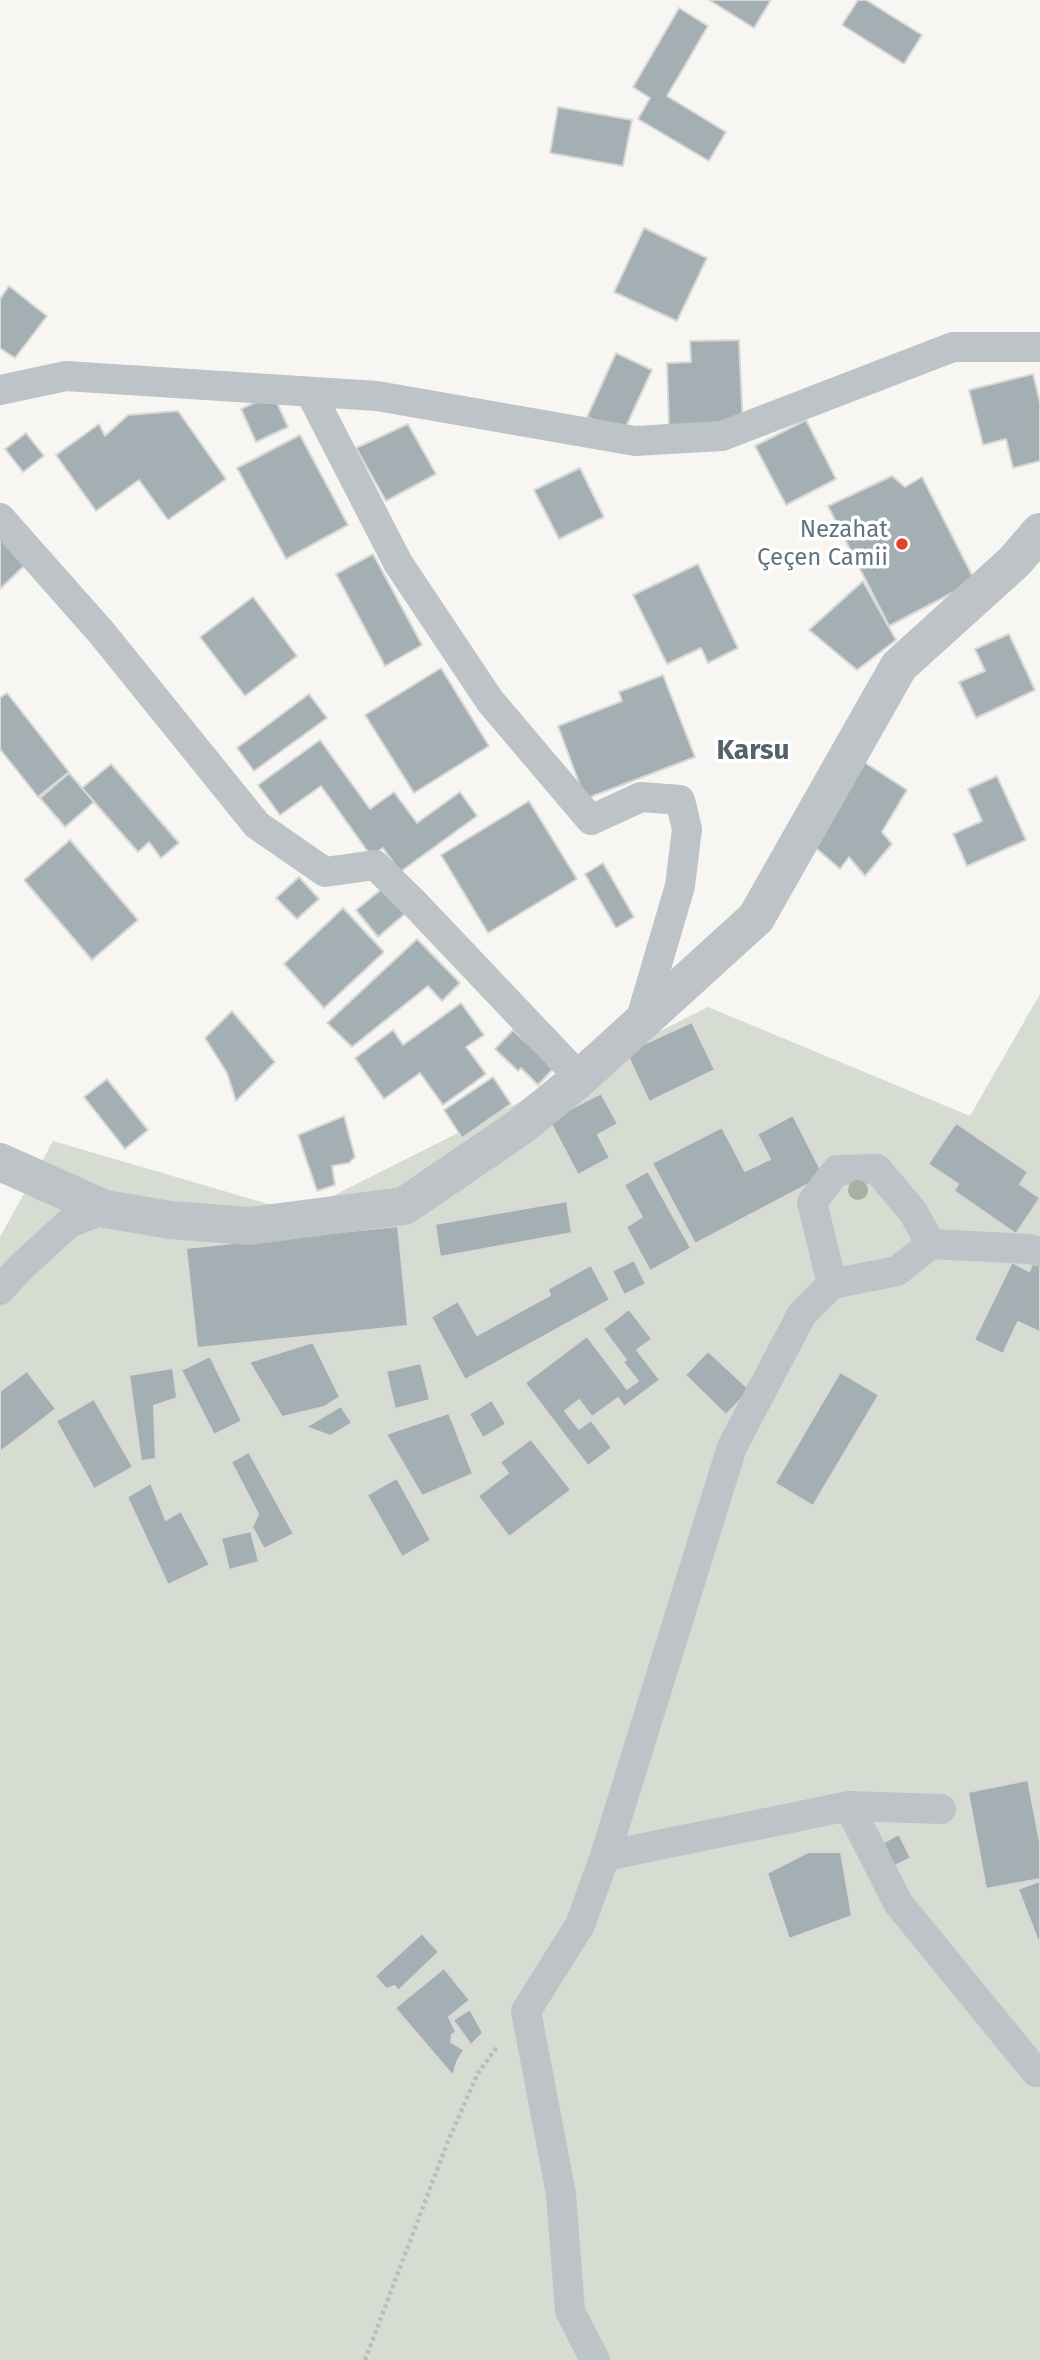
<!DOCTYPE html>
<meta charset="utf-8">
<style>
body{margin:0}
canvas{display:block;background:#f7f6f3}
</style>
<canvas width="1040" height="2360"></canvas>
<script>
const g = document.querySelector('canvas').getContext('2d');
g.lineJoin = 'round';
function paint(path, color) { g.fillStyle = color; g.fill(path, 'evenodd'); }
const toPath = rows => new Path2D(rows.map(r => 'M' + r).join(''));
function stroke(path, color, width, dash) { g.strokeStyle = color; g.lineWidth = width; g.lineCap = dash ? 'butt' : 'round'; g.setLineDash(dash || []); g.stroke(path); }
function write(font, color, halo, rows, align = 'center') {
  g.font = font + ' "Fira Sans",sans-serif'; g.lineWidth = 7; g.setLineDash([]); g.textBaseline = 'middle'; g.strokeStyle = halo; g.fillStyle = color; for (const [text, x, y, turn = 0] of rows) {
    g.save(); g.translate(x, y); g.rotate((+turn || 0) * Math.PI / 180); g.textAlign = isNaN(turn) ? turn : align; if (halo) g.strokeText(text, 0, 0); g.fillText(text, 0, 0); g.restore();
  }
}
const green = toPath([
 [1040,994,1040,2360,0,2360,0,1237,53,1141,299,1213,708,1007,970,1116]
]);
const building = toPath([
 [709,0,771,0,754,28,709,0],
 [858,0,866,0,922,35,904,64,842,25,858,0],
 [679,8,708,26,667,96,726,132,709,161,638,119,650,98,633,87,679,8],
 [558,107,632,120,623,166,550,153,558,107],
 [644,228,707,258,677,321,614,292,644,228],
 [9,286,47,316,15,358,0,348,0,299,9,286],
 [739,340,743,427,669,429,667,363,691,362,690,341,739,340],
 [616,353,652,370,623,433,587,417,616,353],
 [1033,374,1040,403,1040,461,1013,468,1006,439,983,445,969,390,1033,374],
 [273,394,288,427,256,442,241,409,273,394],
 [178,411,226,479,168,520,139,480,96,511,56,455,99,424,105,436,128,415,178,411],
 [806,420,836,479,786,505,755,446,806,420],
 [408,424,436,474,386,501,356,448,408,424],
 [26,433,44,456,23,472,5,449,26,433],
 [300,435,348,525,286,559,237,468,300,435],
 [580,468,604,517,559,539,534,490,580,468],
 [892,476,905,487,922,477,975,581,889,626,828,506,892,476],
 [0,535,26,564,0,589,0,535],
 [373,554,422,645,385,666,336,574,373,554],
 [698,564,738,648,708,663,701,648,667,664,633,595,698,564],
 [863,581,896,640,857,670,809,630,863,581],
 [253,597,297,656,245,696,200,637,253,597],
 [1009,634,1035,690,976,718,959,682,985,671,975,649,1009,634],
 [441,668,489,746,414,793,365,715,441,668],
 [663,675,695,757,585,799,558,726,622,701,619,692,663,675],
 [7,693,69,772,38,797,0,749,0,698,7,693],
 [309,694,327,718,254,771,237,748,309,694],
 [320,740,370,809,394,792,417,823,460,792,477,816,400,872,383,848,371,856,321,786,280,815,258,785,320,740],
 [864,762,907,790,882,832,892,844,865,876,849,857,840,869,816,848,864,762],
 [111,764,179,843,161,858,149,842,138,852,82,788,111,764],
 [69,773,94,802,65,827,40,798,69,773],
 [997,776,1026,840,967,866,953,834,982,821,968,789,997,776],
 [529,801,577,879,488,933,441,855,529,801],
 [70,840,138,920,92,960,24,880,70,840],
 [603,863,634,917,616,928,585,874,603,863],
 [299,877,319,899,297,919,276,898,299,877],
 [383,888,405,914,378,937,356,910,383,888],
 [343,908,384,952,324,1008,284,964,343,908],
 [417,939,460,983,442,1001,428,986,352,1047,327,1023,417,939],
 [461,1003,484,1035,466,1047,486,1074,443,1105,420,1073,384,1099,355,1058,393,1030,403,1045,461,1003],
 [232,1011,275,1062,236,1101,227,1073,205,1038,232,1011],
 [692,1022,715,1070,649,1102,626,1052,692,1022],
 [513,1030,554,1068,538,1085,521,1068,518,1071,495,1049,513,1030],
 [493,1077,511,1104,462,1138,444,1110,493,1077],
 [107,1079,148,1130,125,1149,84,1097,107,1079],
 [601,1093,618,1124,598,1135,610,1158,578,1175,549,1120,601,1093],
 [793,1115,824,1176,695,1244,652,1163,722,1127,745,1171,770,1159,757,1134,793,1115],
 [344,1116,355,1157,349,1163,332,1166,335,1185,317,1191,298,1135,344,1116],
 [956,1123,1028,1172,1020,1184,1040,1198,1016,1234,954,1191,958,1184,928,1164,956,1123],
 [648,1171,691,1248,650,1271,626,1227,642,1217,624,1185,648,1171],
 [567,1201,572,1233,440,1257,435,1224,567,1201],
 [398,1226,408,1326,197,1348,186,1248,398,1226],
 [1037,1254,1040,1255,1040,1332,1018,1322,1003,1354,974,1340,1012,1262,1029,1271,1037,1254],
 [634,1260,646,1284,624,1295,612,1271,634,1260],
 [591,1265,610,1300,465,1380,431,1317,458,1301,477,1335,550,1295,548,1289,591,1265],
 [629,1309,652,1339,637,1350,660,1380,624,1407,618,1398,592,1417,579,1400,565,1411,579,1429,591,1420,612,1448,588,1466,525,1383,587,1336,627,1389,638,1381,623,1362,626,1360,603,1329,629,1309],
 [313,1342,340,1397,324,1407,282,1417,249,1362,313,1342],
 [708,1351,750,1390,726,1415,685,1375,708,1351],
 [210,1356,242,1421,214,1435,181,1370,210,1356],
 [421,1363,430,1400,395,1409,386,1371,421,1363],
 [173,1368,177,1398,154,1406,156,1459,141,1461,129,1375,173,1368],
 [27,1371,56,1409,0,1452,0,1391,27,1371],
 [840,1372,879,1395,813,1506,775,1483,840,1372],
 [94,1399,133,1467,94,1489,56,1421,94,1399],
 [492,1400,506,1424,483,1438,469,1414,492,1400],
 [341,1406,352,1423,330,1436,306,1427,341,1406],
 [449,1413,473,1474,422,1496,386,1434,449,1413],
 [531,1439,571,1490,509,1537,478,1496,508,1473,500,1462,531,1439],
 [249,1452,294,1534,264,1549,252,1527,258,1514,231,1462,249,1452],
 [397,1478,431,1540,402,1557,367,1495,397,1478],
 [151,1483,166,1520,181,1511,210,1565,168,1585,127,1497,151,1483],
 [251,1531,259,1562,229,1570,221,1538,251,1531],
 [1028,1780,1040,1842,1040,1879,986,1889,968,1792,1028,1780],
 [899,1834,911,1858,893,1867,882,1843,899,1834],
 [808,1852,841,1852,852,1916,789,1939,767,1873,808,1852],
 [1040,1881,1040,1946,1018,1889,1040,1881],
 [422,1933,439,1952,398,1991,395,1986,386,1989,375,1976,422,1933],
 [444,1968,470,2000,449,2017,456,2032,452,2035,451,2042,464,2050,457,2062,453,2076,395,2008,444,1968],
 [470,2009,483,2033,471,2045,453,2020,470,2009]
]);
const path = toPath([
 [365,2360,448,2141,478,2073,497,2047]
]);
const minor = toPath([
 [0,390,66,376,377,396,635,441,722,436,953,347,1040,347],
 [310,392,398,563,490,701,591,820,641,797,680,800,687,829,680,886,639,1025],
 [0,518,101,632,257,825,325,872,375,865,415,904,580,1078],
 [832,1284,812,1202,837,1170,877,1169,913,1212,931,1244,1030,1249,1040,1252],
 [0,1290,21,1267,69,1223,105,1209],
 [849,1806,898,1903,1036,2072],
 [605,1856,849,1806,941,1809],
 [595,2360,570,2311,561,2194,526,2011,580,1925,605,1856,732,1447,802,1314,832,1284,897,1271,931,1244]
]);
const tertiary = toPath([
 [0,1162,105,1209,170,1220,249,1226,404,1206,520,1127,580,1078,756,918,899,666,1014,562,1040,532]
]);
const trees = [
 [858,1190]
];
const markers = [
 [902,544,7,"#e24229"]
];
const poiNames = [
 ["Nezahat",888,530],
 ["Çeçen Camii",888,558]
];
const quarterNames = [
 ["Karsu",753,751]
];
paint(green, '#d7dcd3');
paint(building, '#a4afb3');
stroke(building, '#d8d8d6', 2);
stroke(path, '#babdbf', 4.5, [3.5, 3.5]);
stroke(minor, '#bdc3c6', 30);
stroke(tertiary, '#bdc3c6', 38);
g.fillStyle = '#a7b0a3';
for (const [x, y] of trees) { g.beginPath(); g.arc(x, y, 10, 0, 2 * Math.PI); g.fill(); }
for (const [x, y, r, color] of markers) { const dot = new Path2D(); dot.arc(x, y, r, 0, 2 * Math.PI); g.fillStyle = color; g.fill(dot); stroke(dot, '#fff', 2.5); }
write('24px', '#62757e', '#fff', poiNames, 'right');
write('bold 28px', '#546269', '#fff', quarterNames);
</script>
